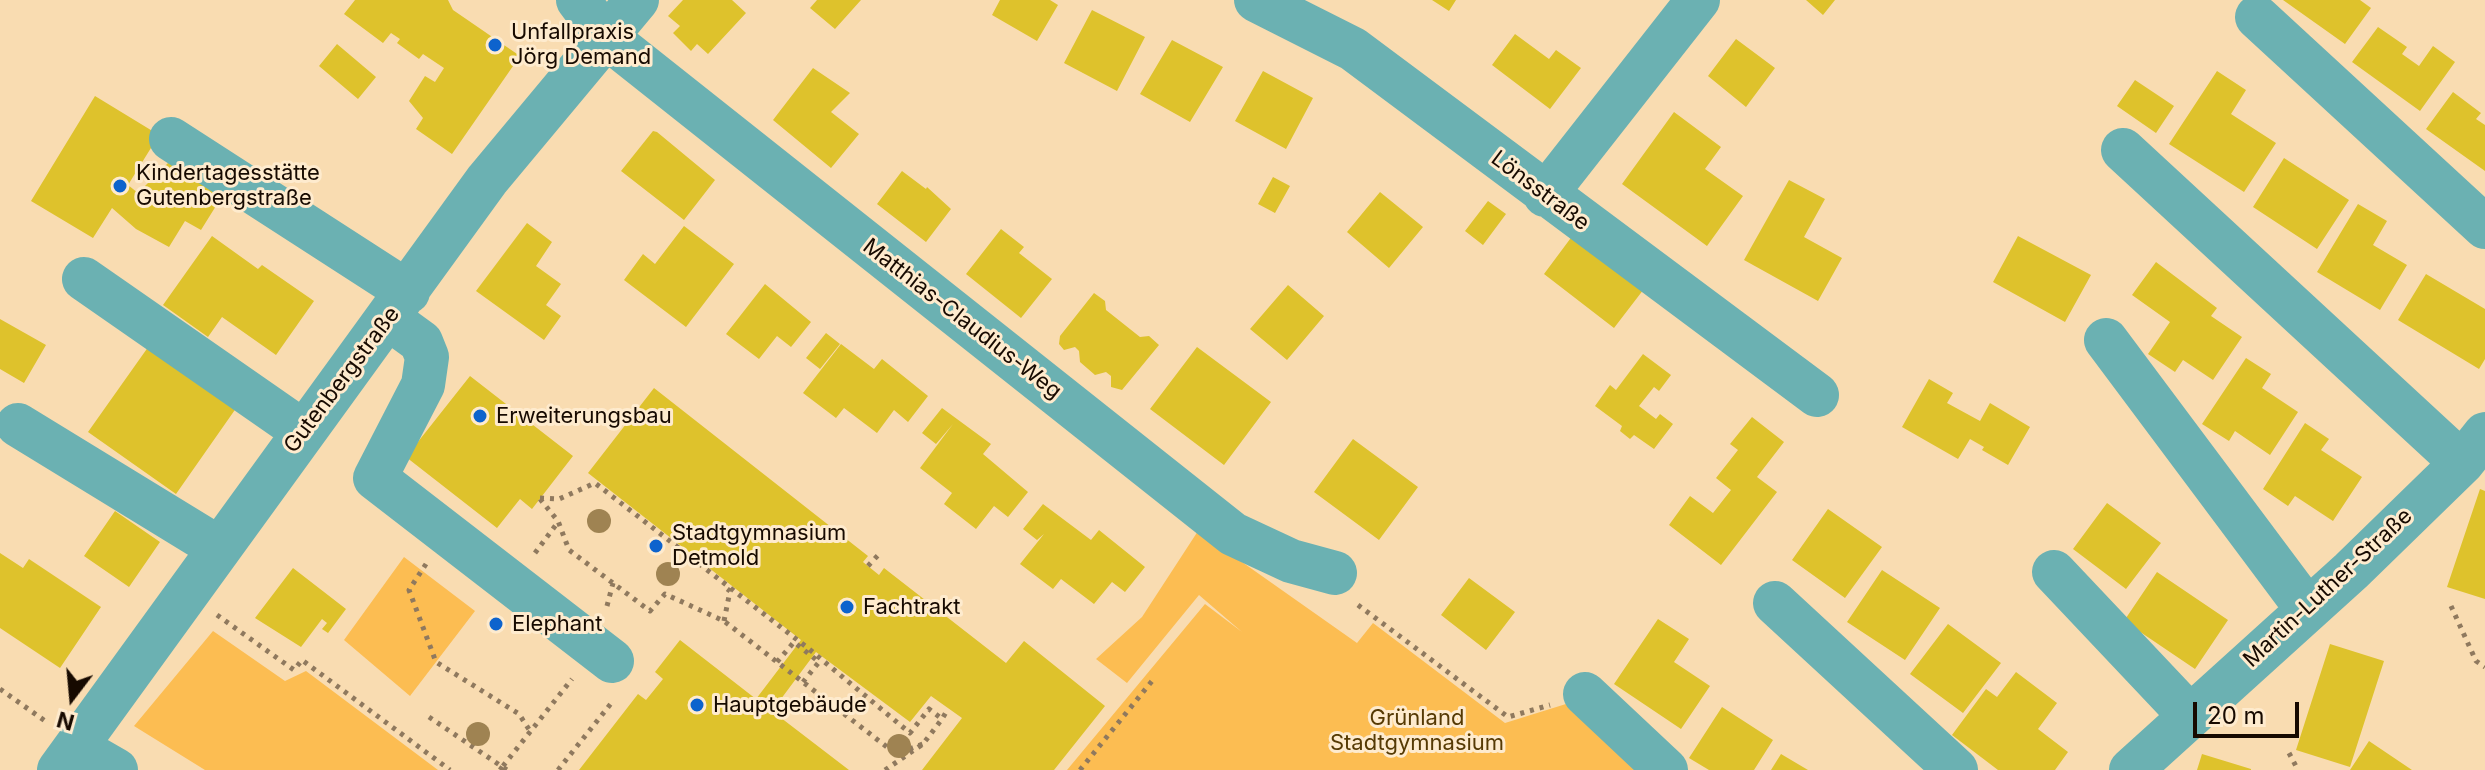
<!DOCTYPE html>
<meta charset="utf-8">
<style>
body{margin:0}
#map{position:relative;width:2485px;height:770px;overflow:hidden;background:#f9dcb1;font-family:Inter,sans-serif}
canvas{display:block}
.north{position:absolute;left:32px;top:658px;width:80px;height:80px;-webkit-text-stroke:6px #feebce;paint-order:stroke;rotate:196deg;font-size:22px;font-weight:700;line-height:32px;text-align:center;color:#170a00}
.north::after{content:'';display:block;margin:auto;width:28px;height:36px;background:#170a00;clip-path:polygon(50% 0,100% 100%,50% 72%,0 100%)}
.scale{position:absolute;left:2193px;top:702px;width:106px;height:36px;box-sizing:border-box;border:4px solid #170a00;border-top:0;padding-left:10px;font-size:24px;line-height:28px;white-space:nowrap;color:#170a00;-webkit-text-stroke:6px #feebce;paint-order:stroke}
</style>
<div id="map">
<canvas width="2485" height="770"></canvas>
<div class="north">N</div>
<div class="scale">20 m</div>
</div>
<script>
const g = document.querySelector('canvas').getContext('2d');
g.lineJoin = 'round';
function paint(path, color) { g.fillStyle = color; g.fill(path, 'evenodd'); }
const toPath = rows => new Path2D(rows.map(r => 'M' + r).join(''));
function stroke(path, color, width, dash) { g.strokeStyle = color; g.lineWidth = width; g.lineCap = dash ? 'butt' : 'round'; g.setLineDash(dash || []); g.stroke(path); }
function write(font, color, halo, rows, align = 'center') {
  g.font = font + ' Inter,sans-serif'; g.lineWidth = 6; g.setLineDash([]); g.textBaseline = 'middle'; g.strokeStyle = halo; g.fillStyle = color; for (const [text, x, y, turn = 0] of rows) {
    g.save(); g.translate(x, y); g.rotate((+turn || 0) * Math.PI / 180); g.textAlign = isNaN(turn) ? turn : align; if (halo) g.strokeText(text, 0, 0); g.fillText(text, 0, 0); g.restore();
  }
}
const green = toPath([
 [1198,531,1357,643,1373,623,1505,723,1582,699,1656,770,1067,770,1205,604,1242,632,1199,595,1127,683,1096,659,1142,617],
 [404,557,475,611,410,696,344,640],
 [213,631,285,681,306,671,438,770,205,770,134,726]
]);
const building = toPath([
 [355,0,448,0,453,10,520,56,452,154,416,129,423,118,409,101,425,76,435,82,444,68,423,54,419,59,397,43,400,39,391,33,383,43,344,14],
 [683,0,732,0,746,13,708,54,697,44,691,51,673,33,680,26,668,16],
 [817,0,861,0,835,29,810,8],
 [1000,0,1050,0,1058,5,1037,41,992,15],
 [1432,0,1456,0,1449,11],
 [1806,0,1835,0,1823,15],
 [2283,0,2360,0,2371,8,2345,44],
 [1092,10,1145,37,1117,91,1064,63],
 [2378,27,2407,47,2402,54,2419,66,2433,46,2455,62,2420,111,2352,62],
 [1515,34,1549,59,1556,50,1581,68,1550,109,1492,65],
 [1736,39,1775,68,1746,107,1708,76],
 [1172,40,1223,67,1190,122,1140,94],
 [337,44,376,77,358,99,319,66],
 [813,68,850,93,831,112,859,134,831,168,773,120],
 [1263,71,1313,98,1286,149,1235,121],
 [2217,71,2246,90,2231,114,2276,143,2244,192,2169,144],
 [2135,80,2174,106,2156,133,2117,106],
 [2453,92,2481,113,2476,119,2485,125,2485,171,2426,129],
 [95,96,159,135,128,185,138,193,171,160,229,185,201,230,185,221,169,247,136,229,112,208,93,238,31,201],
 [1674,112,1721,147,1705,169,1743,196,1707,246,1622,184],
 [653,131,657,132,715,180,684,220,621,171],
 [2284,158,2349,200,2317,249,2253,207],
 [902,171,926,189,927,187,951,209,926,242,877,204],
 [1273,177,1290,186,1275,213,1258,204],
 [1789,180,1825,199,1804,237,1842,258,1818,301,1744,260],
 [1380,192,1423,227,1389,268,1347,232],
 [1488,201,1506,214,1483,245,1465,231],
 [2358,204,2387,221,2373,245,2407,265,2380,310,2317,272],
 [527,223,552,242,536,266,561,284,546,305,561,316,544,340,476,291],
 [684,226,734,264,686,327,624,280,643,254,655,264],
 [1001,229,1024,247,1019,253,1052,279,1021,318,966,274],
 [1576,231,1647,285,1614,328,1544,274],
 [212,236,258,269,262,265,314,301,276,355,222,317,208,337,163,305],
 [2018,236,2091,275,2065,322,1993,282],
 [2156,262,2217,308,2211,316,2242,337,2213,380,2183,360,2175,372,2148,354,2170,322,2132,295],
 [2426,274,2485,309,2485,359,2479,369,2398,320],
 [765,284,811,322,791,347,777,336,759,359,726,334],
 [1288,285,1324,316,1287,360,1250,329],
 [1094,293,1105,301,1106,310,1140,337,1149,336,1159,345,1122,390,1111,387,1111,376,1106,372,1095,375,1080,362,1079,351,1075,347,1064,350,1059,344,1060,336],
 [0,319,46,345,24,383,0,369],
 [826,333,840,344,820,369,806,358],
 [151,343,239,404,176,494,88,432],
 [841,344,874,369,882,359,928,396,908,422,894,410,877,433,844,408,836,418,803,393],
 [1197,347,1271,402,1224,465,1150,409],
 [1643,354,1671,375,1659,391,1654,387,1639,406,1656,419,1660,414,1673,424,1654,449,1634,435,1630,439,1620,431,1622,426,1595,406,1610,385,1616,390],
 [2246,358,2271,374,2262,388,2298,412,2270,455,2235,431,2229,441,2202,424],
 [470,376,573,456,532,509,520,499,497,528,406,457],
 [1929,379,1953,393,1947,403,1980,421,1990,403,2030,427,2008,465,1982,450,1984,447,1970,439,1958,459,1902,427],
 [654,388,868,556,863,562,879,575,884,568,1006,663,1024,641,1105,706,1054,770,922,770,962,718,931,696,910,722,816,652,772,711,849,770,579,770,638,694,646,700,663,679,655,672,680,640,756,699,801,640,588,473],
 [942,408,991,444,983,454,1028,492,1008,517,994,506,976,529,944,504,952,493,920,468,953,424,936,444,922,433],
 [1752,417,1784,442,1757,477,1777,492,1721,565,1669,525,1690,496,1713,513,1731,490,1716,478,1738,450,1730,444],
 [2305,423,2329,439,2321,450,2362,477,2333,521,2295,496,2288,506,2263,489],
 [1353,439,1418,487,1379,540,1314,492],
 [2480,489,2485,491,2485,599,2447,587],
 [2107,503,2161,543,2126,589,2073,549],
 [1043,504,1091,540,1099,530,1145,567,1125,592,1112,582,1094,604,1061,579,1053,589,1020,564,1044,534,1037,540,1023,529],
 [1828,509,1882,547,1845,598,1792,560],
 [115,511,160,542,129,587,84,556],
 [0,553,23,568,29,559,101,607,60,668,0,628],
 [293,568,346,609,328,633,322,629,327,623,322,619,301,647,255,618],
 [1882,570,1940,608,1905,660,1847,622],
 [2157,572,2228,620,2195,669,2124,621],
 [1469,578,1515,612,1486,650,1441,615],
 [1658,619,1689,639,1674,662,1710,686,1681,729,1614,684],
 [1948,624,2001,663,1963,713,1910,674],
 [2330,644,2384,661,2350,767,2296,750],
 [2016,672,2057,703,2038,729,2068,752,2055,770,1998,770,1952,735,1986,689,1997,697],
 [1722,707,1773,740,1754,770,1709,770,1689,758],
 [2369,741,2412,770,2350,770],
 [1781,754,1808,770,1771,770],
 [2202,754,2251,769,2251,770,2197,770]
]);
const path = toPath([
 [540,498,559,499,595,483,809,649,910,733,929,709,942,719,948,709],
 [540,499,558,521,569,550,650,611,665,594,724,621,896,754,923,744],
 [535,553,558,522],
 [426,564,409,590,436,662,519,714,530,731],
 [868,566,881,552],
 [1358,605,1508,717,1550,705],
 [607,606,613,583],
 [2451,606,2476,661,2485,667],
 [217,615,294,670,302,660,450,770],
 [724,621,730,591,726,588],
 [777,662,794,642,819,662,803,682],
 [0,689,48,723],
 [429,717,507,770],
 [2289,753,2298,770],
 [503,766,572,679],
 [558,770,613,701],
 [885,770,923,744,942,719],
 [1080,770,1152,681]
]);
const minor = toPath([
 [578,0,605,36,1233,534,1291,561,1335,573],
 [1256,0,1353,49,1817,395],
 [2257,17,2485,227],
 [171,139,408,292],
 [2123,150,2462,463],
 [1545,195,1698,0],
 [84,279,304,432],
 [388,318,421,342,427,357,423,385,375,478,612,661],
 [2106,340,2307,609],
 [18,425,219,548],
 [2054,572,2190,716],
 [1775,603,1956,770],
 [1585,694,1666,770],
 [76,747,116,770],
 [59,770,487,180,637,0],
 [2131,770,2351,571,2462,463,2485,434]
]);
const pathBridge = toPath([
 [500,770,503,766]
]);
const trees = [
 [599,521],
 [668,574],
 [478,734],
 [899,746]
];
const markers = [
 [495,45,8,"#0d63cd"],
 [120,186,8,"#0d63cd"],
 [480,416,8,"#0d63cd"],
 [656,546,8,"#0d63cd"],
 [847,607,8,"#0d63cd"],
 [496,624,8,"#0d63cd"],
 [697,705,8,"#0d63cd"]
];
const poiNames = [
 ["Unfallpraxis",511,32],
 ["Jörg Demand",511,57],
 ["Kindertagesstätte",136,173],
 ["Gutenbergstraße",136,198],
 ["Erweiterungsbau",496,416],
 ["Stadtgymnasium",672,533],
 ["Detmold",672,558],
 ["Fachtrakt",863,607],
 ["Elephant",512,624],
 ["Hauptgebäude",713,705]
];
const streetNames = [
 ["Lönsstraße",1540,191,37],
 ["Matthias-Claudius-Weg",962,319,38],
 ["Gutenbergstraße",342,380,-53],
 ["Martin-Luther-Straße",2328,588,-43]
];
const parkNames = [
 ["Grünland",1417,718],
 ["Stadtgymnasium",1417,743]
];
paint(green, '#fcbd52');
paint(building, '#dec22c');
stroke(path, '#8f795e', 5, [4, 6]);
stroke(minor, '#6bb1b2', 44);
stroke(pathBridge, '#8f795e', 5, [4, 6]);
g.fillStyle = '#9f8352';
for (const [x, y] of trees) { g.beginPath(); g.arc(x, y, 12, 0, 2 * Math.PI); g.fill(); }
for (const [x, y, r, color] of markers) { const dot = new Path2D(); dot.arc(x, y, r, 0, 2 * Math.PI); g.fillStyle = color; g.fill(dot); stroke(dot, '#feebce', 3); }
write('22px', '#170a00', '#feebce', poiNames, 'left');
write('22px', '#170a00', '#feebce', streetNames);
write('22px', '#563a04', '#feebce', parkNames);
</script>
